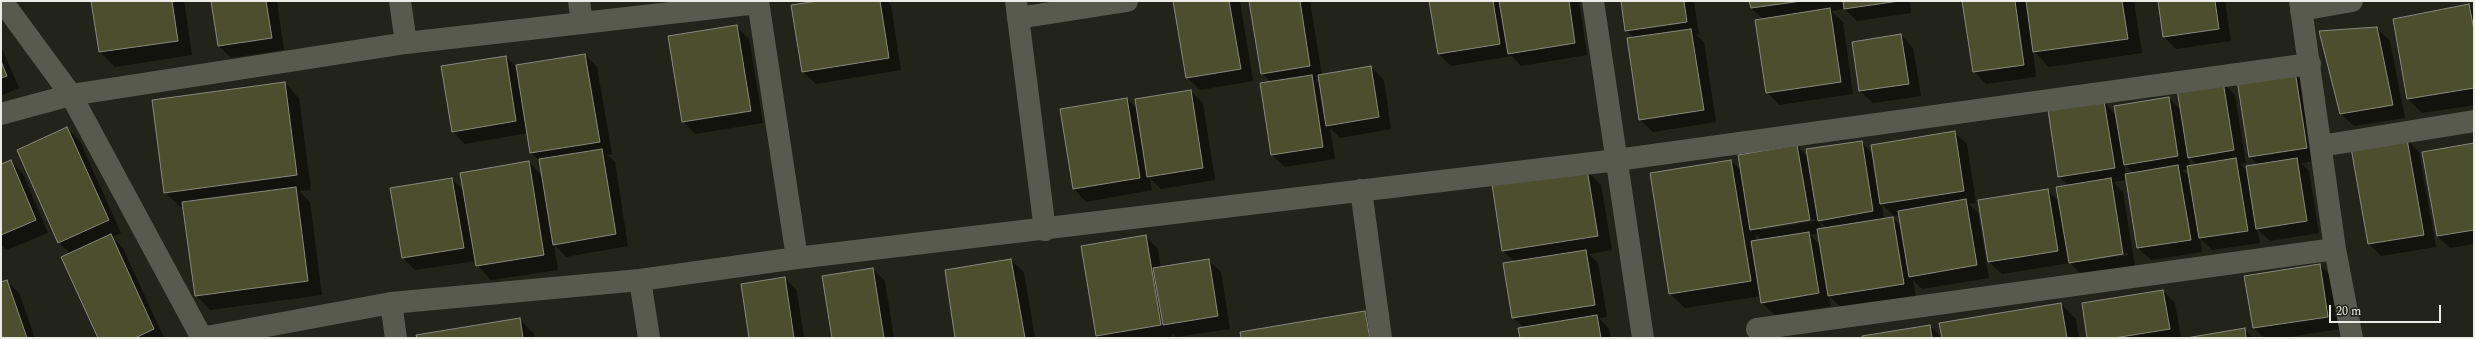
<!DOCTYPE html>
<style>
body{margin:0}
#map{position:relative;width:2475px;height:339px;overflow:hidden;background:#222419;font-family:Spectral,serif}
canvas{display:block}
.frame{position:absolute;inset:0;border:2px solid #ebece5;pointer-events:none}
.scale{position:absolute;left:2329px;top:305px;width:112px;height:18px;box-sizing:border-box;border:2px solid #ebece5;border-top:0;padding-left:5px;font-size:12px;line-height:14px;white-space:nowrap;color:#ebece5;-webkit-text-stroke:3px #222419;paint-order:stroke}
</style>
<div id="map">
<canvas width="2475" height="339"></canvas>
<div class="frame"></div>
<div class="scale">20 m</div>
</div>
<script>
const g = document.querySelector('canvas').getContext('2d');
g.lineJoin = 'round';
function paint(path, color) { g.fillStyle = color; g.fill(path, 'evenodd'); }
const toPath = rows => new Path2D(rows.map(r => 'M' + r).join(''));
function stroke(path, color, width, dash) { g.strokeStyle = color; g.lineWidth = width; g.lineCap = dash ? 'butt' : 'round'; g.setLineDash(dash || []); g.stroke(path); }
const shadow = toPath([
 [92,1,184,1,192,55,115,67,100,52],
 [212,1,277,1,284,50,231,58,219,46],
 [824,1,887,1,891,5,901,70,816,84,803,72],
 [1174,1,1240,2,1253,81,1200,90,1187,77],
 [1250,1,1310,1,1322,75,1371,67,1384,80,1391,129,1340,138,1330,128,1335,159,1285,167,1272,155,1271,82,1262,73],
 [1315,79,1320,79,1321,85],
 [1430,1,1579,1,1587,55,1521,66,1512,56,1451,66,1439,54],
 [1622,1,1694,1,1699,34,1696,35,1704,42,1716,122,1653,132,1640,119,1634,38,1626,30],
 [1750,1,1910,1,1911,13,1857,21,1845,9,1831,11,1843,22,1853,94,1779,105,1767,92,1763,19,1751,8],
 [1963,1,2024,1,2027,4,2027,1,2134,1,2142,53,2049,67,2033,50,2036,77,1986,84,1974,71],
 [2159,1,2225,1,2231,41,2176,49,2164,37],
 [2469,5,2474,11,2474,105,2422,113,2408,99],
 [736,26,749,39,763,123,695,134,683,121],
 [2377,28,2390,41,2405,118,2354,126,2341,114,2320,32],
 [1901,35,1913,48,1921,96,1873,103,1860,91],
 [1,46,19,88,1,96],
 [585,55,597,67,612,154,607,155,615,162,628,246,566,257,554,244,558,270,491,280,477,265,476,261,415,270,403,258,391,189,452,179,464,191,529,162,543,177,541,162,531,153,528,133,465,144,452,131,506,57,518,69],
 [2294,72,2307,85,2319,160,2301,163,2309,171,2319,233,2270,241,2257,229,2260,243,2212,250,2200,238,2202,252,2151,260,2138,248,2127,180,2113,182,2123,192,2135,267,2082,275,2070,263,2002,274,1989,262,2047,190,2060,202,2069,186,2059,176,2104,102,2117,116,2169,98,2182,111,2222,83,2235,95,2246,163,2240,164,2248,171,2258,165,2250,157,2238,81],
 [2188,156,2197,165,2190,166],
 [2124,164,2133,173,2126,174],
 [2188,169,2190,178,2182,170],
 [2128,253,2128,255,2078,262,2078,260],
 [285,83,299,98,311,190,299,191,310,202,322,295,210,310,196,295,184,206,180,207,165,192],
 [1190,91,1203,103,1215,180,1161,189,1150,178,1152,190,1086,202,1074,189,1061,110,1127,99,1138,110],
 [67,128,80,141,121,233,112,237,123,248,164,338,99,338,71,254,59,243,18,150],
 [1954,132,1967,144,1976,203,1969,204,1978,213,1989,278,1922,289,1913,280,1916,297,1842,308,1829,296,1831,306,1775,315,1762,303,1761,296,1685,308,1670,294,1731,161,1742,171,1797,146,1809,158,1861,142,1873,154],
 [1882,204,1894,216,1900,215,1902,227,1893,218,1884,219],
 [1814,219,1815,221,1760,230,1760,227],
 [1820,221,1827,229,1821,230],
 [1819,233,1821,246,1810,235],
 [1755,234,1760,238,1762,241,1757,242],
 [2407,140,2419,152,2436,247,2381,256,2369,244],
 [2474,144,2474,244,2450,248,2437,236,2423,153],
 [11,161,23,174,48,233,6,250,1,245,1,165],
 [1586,170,1601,185,1612,250,1589,254,1598,263,1607,317,1599,318,1609,329,1611,338,1521,338,1524,328,1513,317,1515,262,1503,251],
 [1146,237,1158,249,1161,268,1208,260,1221,272,1230,329,1176,337,1172,333,1171,338,1099,338,1097,336],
 [1011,260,1024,272,1035,338,956,338],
 [2320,265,2332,277,2340,329,2282,338,2264,338,2254,328,2246,277],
 [873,269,885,281,894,338,833,338],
 [785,278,797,291,804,338,750,338],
 [6,281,19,293,35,338,1,338,1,283],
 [2163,291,2175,303,2181,338,2088,338],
 [2061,304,2076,319,2079,338,1943,338],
 [1365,312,1377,325,1379,338,1242,338],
 [519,319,534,334,535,338,418,338],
 [1930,326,1942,338,1863,338],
 [2244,329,2253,338,2192,338]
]);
const building = toPath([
 [91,1,172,1,178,41,99,52,91,1],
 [211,1,266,1,272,38,218,46,211,1],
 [818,1,880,1,889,58,802,72,791,5,818,1],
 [1173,1,1229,1,1241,69,1186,78,1173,1],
 [1249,1,1300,1,1310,66,1261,74,1249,1],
 [1429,1,1493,1,1500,44,1438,54,1429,1],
 [1499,1,1569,1,1575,43,1508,54,1499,1],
 [1621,1,1684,1,1687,22,1625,31,1621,1],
 [1749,1,1802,1,1751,8,1749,1],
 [1843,1,1899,1,1844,9,1843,1],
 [1962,1,2015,1,2024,65,1973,72,1962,1],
 [2026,1,2122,1,2128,39,2033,52,2026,1],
 [2158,1,2215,1,2219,29,2163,37,2158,1],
 [2469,4,2474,30,2474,88,2407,99,2393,19,2469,4],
 [1830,8,1841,82,1766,93,1755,20,1830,8],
 [737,25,751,111,682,122,668,36,737,25],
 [2377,27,2393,105,2340,114,2319,31,2377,27],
 [1691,29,1704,110,1639,120,1627,38,1691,29],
 [1901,34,1909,84,1859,91,1852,42,1901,34],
 [585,54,600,142,530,153,516,65,585,54],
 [506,56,516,121,452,132,441,66,506,56],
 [1,61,7,76,1,78,1,61],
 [1371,66,1379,117,1326,126,1318,75,1371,66],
 [2295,71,2307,148,2249,157,2237,80,2295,71],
 [1312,75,1323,147,1271,155,1260,83,1312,75],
 [2223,81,2234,150,2188,158,2177,89,2223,81],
 [285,82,297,175,164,193,152,100,285,82],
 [1191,90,1203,168,1147,177,1135,99,1191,90],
 [2169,97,2178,156,2124,165,2114,106,2169,97],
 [1127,98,1140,178,1073,189,1060,109,1127,98],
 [2104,101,2115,168,2058,177,2048,110,2104,101],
 [67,127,109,220,58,243,17,150,67,127],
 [1955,131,1964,191,1880,204,1871,145,1955,131],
 [2407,139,2424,235,2368,244,2351,148,2407,139],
 [1862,141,1873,211,1818,221,1806,149,1862,141],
 [2474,143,2474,230,2437,236,2422,152,2474,143],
 [1797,145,1810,220,1750,230,1738,155,1797,145],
 [602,149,616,234,553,245,539,159,602,149],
 [2236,158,2248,231,2199,238,2187,166,2236,158],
 [2297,158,2307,221,2256,229,2246,166,2297,158],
 [11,160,36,220,1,235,1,164,11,160],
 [1731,160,1751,281,1669,294,1650,173,1731,160],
 [529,161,544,255,476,266,460,173,529,161],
 [2178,165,2191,240,2137,248,2125,174,2178,165],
 [1587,169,1598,236,1502,251,1492,184,1587,169],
 [452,178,464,248,402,258,390,188,452,178],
 [2111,178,2123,254,2069,263,2056,187,2111,178],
 [296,187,308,281,195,296,182,202,296,187],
 [2048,189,2058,251,1988,262,1978,200,2048,189],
 [1966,199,1977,265,1909,277,1898,211,1966,199],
 [1893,217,1904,284,1828,296,1817,229,1893,217],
 [1809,232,1819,293,1761,303,1751,241,1809,232],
 [111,234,154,329,135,338,98,338,61,257,111,234],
 [1146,235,1161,325,1096,336,1081,246,1146,235],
 [1586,250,1595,305,1512,318,1503,263,1586,250],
 [1011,259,1025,338,955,338,945,270,1011,259],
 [1209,259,1218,316,1163,325,1153,268,1209,259],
 [2320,264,2328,317,2253,328,2244,276,2320,264],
 [873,268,884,338,832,338,822,276,873,268],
 [785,277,794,338,749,338,741,284,785,277],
 [7,280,27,338,1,338,1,282,7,280],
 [2163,290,2170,329,2114,338,2087,338,2082,303,2163,290],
 [2061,303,2067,338,1942,338,1939,323,2061,303],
 [1365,311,1370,338,1241,338,1240,332,1365,311],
 [1597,315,1601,338,1520,338,1518,328,1597,315],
 [520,318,523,338,417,338,416,335,520,318],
 [1930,325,1932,338,1862,338,1862,336,1930,325],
 [2245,328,2246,338,2186,338,2245,328]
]);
const minor = toPath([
 [2,1,71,95,202,338],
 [400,1,406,43],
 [579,1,582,23],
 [758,1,797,258],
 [1016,1,1045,230],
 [1593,1,1643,338],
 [2300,1,2335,249,2352,338],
 [2301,10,2352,1],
 [1018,18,1127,1],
 [1,114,71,95,406,43,758,3],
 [2321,146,2474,121],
 [1361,190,1381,338],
 [640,280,649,338],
 [391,303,396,338],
 [1757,329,2335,249],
 [201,338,391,303,640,280,797,258,1617,160,2310,64]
]);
paint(shadow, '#0007');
paint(building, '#4b4f2e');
stroke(building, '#888a7e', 1);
stroke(minor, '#585a4e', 22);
</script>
